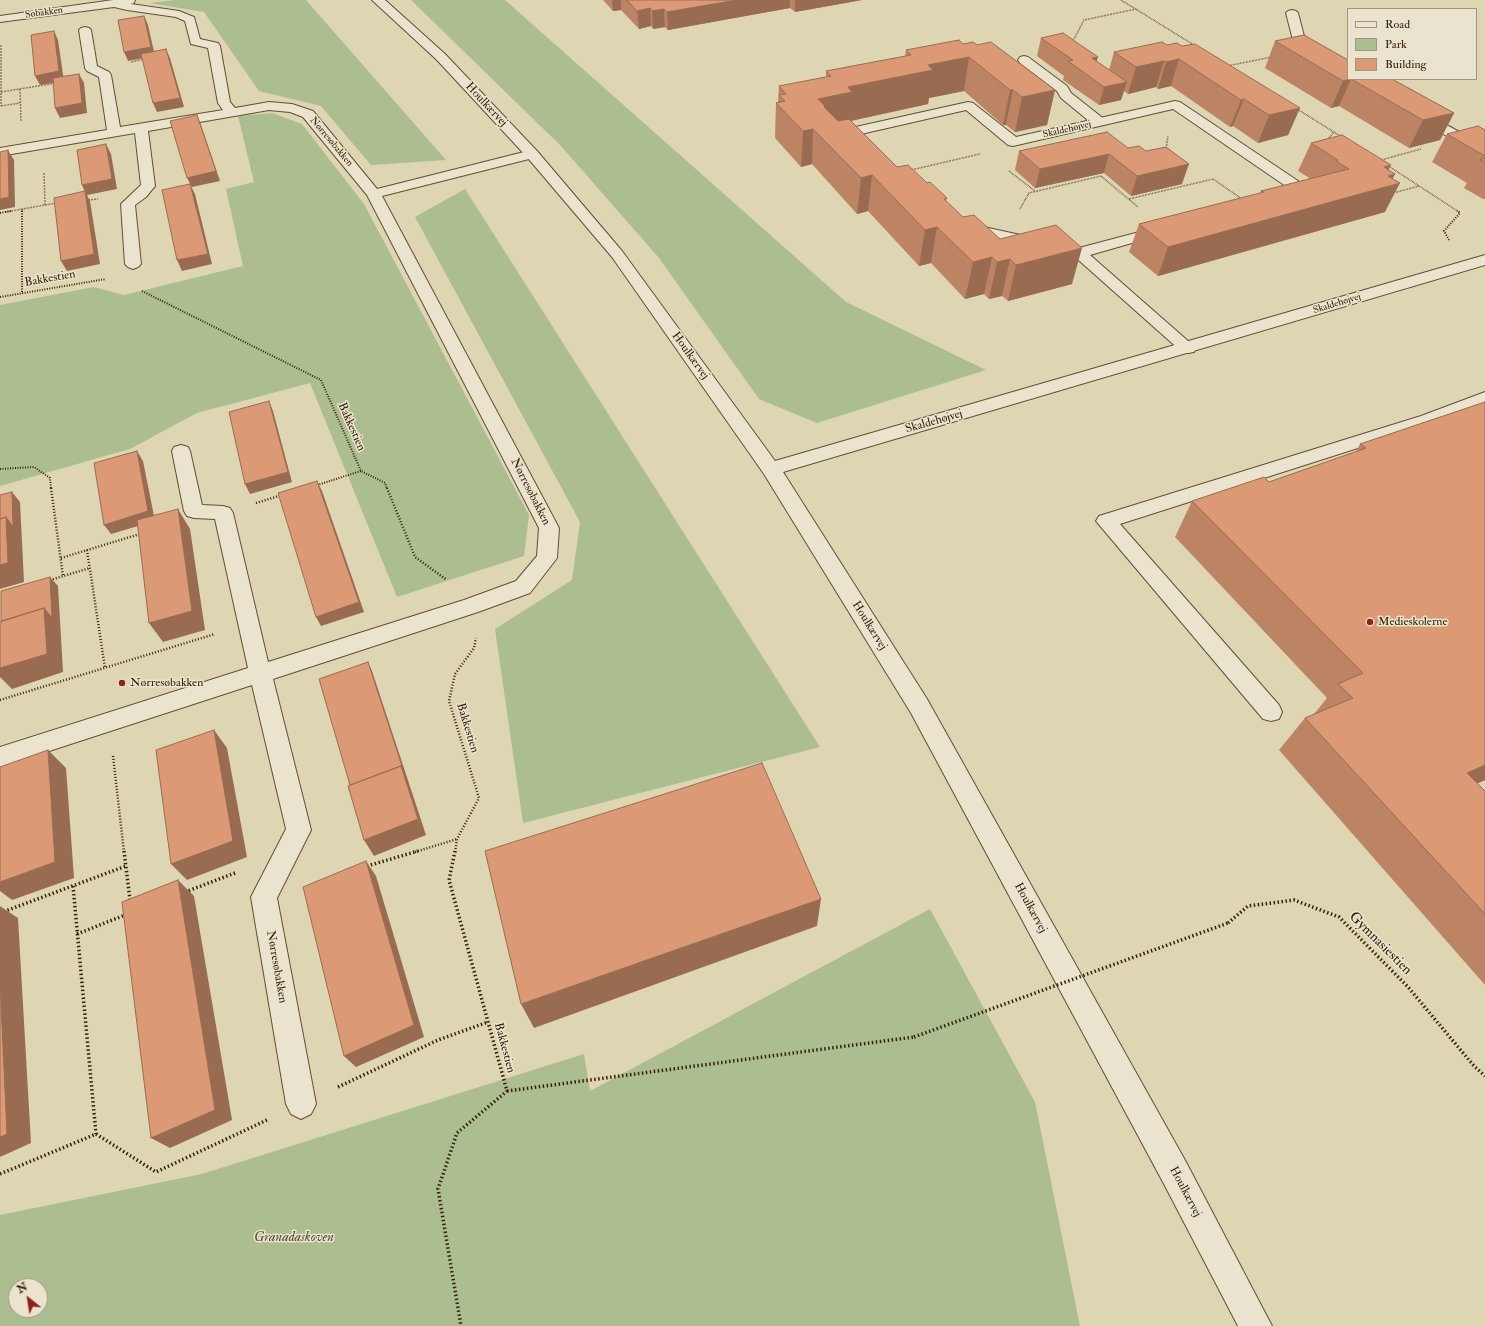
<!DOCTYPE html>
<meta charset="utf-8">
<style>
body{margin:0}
#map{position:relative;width:1485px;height:1326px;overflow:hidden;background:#ded5b3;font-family:"IM FELL Double Pica",serif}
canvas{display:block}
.legend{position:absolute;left:1347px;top:8px;width:130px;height:72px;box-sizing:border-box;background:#eae4ce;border:1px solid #a29680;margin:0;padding:5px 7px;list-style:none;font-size:12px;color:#37220a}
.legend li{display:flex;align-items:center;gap:8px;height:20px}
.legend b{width:20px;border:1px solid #a29680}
.north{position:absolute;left:8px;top:1278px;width:40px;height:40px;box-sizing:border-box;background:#eae4ce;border:1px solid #a29680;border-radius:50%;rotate:330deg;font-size:11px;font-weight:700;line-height:16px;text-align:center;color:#37220a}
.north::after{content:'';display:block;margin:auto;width:14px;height:18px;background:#8f2418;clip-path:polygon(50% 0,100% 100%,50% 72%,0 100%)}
</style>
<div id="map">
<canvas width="1485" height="1326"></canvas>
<ul class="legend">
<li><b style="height:5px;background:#eae4ce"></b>Road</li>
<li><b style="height:11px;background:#acbe90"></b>Park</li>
<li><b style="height:11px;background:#db9a75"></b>Building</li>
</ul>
<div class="north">N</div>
</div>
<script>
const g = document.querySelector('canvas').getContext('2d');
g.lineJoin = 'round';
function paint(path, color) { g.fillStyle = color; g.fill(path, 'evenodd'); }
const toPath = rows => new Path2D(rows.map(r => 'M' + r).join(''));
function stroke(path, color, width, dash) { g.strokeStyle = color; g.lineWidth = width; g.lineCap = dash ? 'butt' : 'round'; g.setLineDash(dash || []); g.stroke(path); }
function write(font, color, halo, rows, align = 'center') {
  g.font = font + ' "IM FELL Double Pica",serif'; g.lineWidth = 3; g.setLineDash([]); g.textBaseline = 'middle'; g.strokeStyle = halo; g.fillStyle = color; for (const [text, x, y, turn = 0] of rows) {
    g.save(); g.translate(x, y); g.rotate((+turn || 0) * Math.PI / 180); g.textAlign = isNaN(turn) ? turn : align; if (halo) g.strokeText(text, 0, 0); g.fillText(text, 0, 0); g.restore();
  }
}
const green = toPath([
 [175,0,306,0,446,160,371,165,321,106,259,91,204,12,149,3],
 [411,0,505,0,846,302,986,370,817,423,759,399,659,258,561,146],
 [272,113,302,124,364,204,529,515,524,556,397,597,310,383,197,413,130,449,0,486,0,305,94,287,124,295,243,266,226,189,254,182,238,116],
 [465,189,820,747,523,823,495,629,572,580,580,522,415,217],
 [930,909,1035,1102,1080,1326,0,1326,0,1215,202,1174,584,1054,590,1091],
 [16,1286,40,1286,40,1310,16,1310]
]);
const pathFar3 = toPath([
 [1121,0,1194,45],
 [1072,43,1084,20,1136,9],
 [1,45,1,106],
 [131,62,144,59],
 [1227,66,1272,57],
 [20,89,21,121],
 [1,92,56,83],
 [1,106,20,103],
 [1297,109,1342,137],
 [1327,140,1334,132],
 [1166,149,1168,136],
 [1381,160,1421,149],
 [1387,165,1459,212],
 [911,170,980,154],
 [1009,171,1035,191],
 [44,173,45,205],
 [1393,193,1419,186],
 [1129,199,1213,179,1242,199],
 [88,200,98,199],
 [22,209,22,212],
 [1020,209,1029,193,1101,176,1138,207],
 [5,212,57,203]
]);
const pathFar2 = toPath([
 [22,211,22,293],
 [0,213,11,211],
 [1449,240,1444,231,1460,213,1457,211],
 [142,291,321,380,361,471,385,483,387,489],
 [0,297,106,279],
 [0,469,34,467,50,478,51,489],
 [317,485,361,471]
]);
const pathFar1 = toPath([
 [51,488,63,576],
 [387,488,415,557,447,580],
 [256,503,282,495],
 [87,550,105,668],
 [61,558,140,534],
 [50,580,90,568],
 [0,700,215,634],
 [113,756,124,852],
 [415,852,457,839],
 [455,852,457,839,479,798,449,701,455,674,474,648,476,638]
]);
const path = toPath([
 [124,851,130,900],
 [455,851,449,880,507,1091,457,1133,438,1189,461,1326],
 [367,866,418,851],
 [73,886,96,1134],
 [185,892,235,873],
 [0,913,126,866],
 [1228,923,1248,906,1294,900,1339,917,1408,987,1474,1066,1485,1076],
 [77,934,125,915],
 [338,1087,438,1040,488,1022],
 [507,1091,914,1037],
 [0,1174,96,1134,156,1172,267,1120]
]);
const service = toPath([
 [1292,10,1296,11,1298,13,1305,40,1310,51,1308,54,1300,54,1293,40,1286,13,1288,11,1292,10],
 [1024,56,1028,57,1067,86,1071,93,1104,119,1106,122,1104,125,1094,125,1061,98,1057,91,1020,63,1018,60,1020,57,1024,56],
 [1485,392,1485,404,1433,424,1120,524,1279,705,1282,712,1279,719,1271,721,1263,719,1096,521,1099,516,1421,416,1485,392]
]);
const minor = toPath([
 [113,0,135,0,134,3,131,4,179,11,194,17,200,39,218,43,220,46,230,102,235,108,269,102,292,104,313,111,377,189,532,150,537,151,539,154,537,157,382,196,559,528,557,558,530,593,478,612,273,679,311,830,277,898,316,1104,311,1114,301,1119,291,1114,286,1104,251,897,286,829,252,685,0,767,0,747,248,668,215,519,194,518,187,516,184,511,172,451,174,447,181,445,188,447,190,451,202,505,223,506,230,508,233,513,268,662,464,600,516,581,537,556,539,528,367,195,303,117,290,112,269,110,148,131,155,186,146,197,135,205,141,264,138,267,133,269,128,267,125,264,121,204,141,185,135,133,0,156,0,148,107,130,99,77,87,71,85,68,79,30,81,28,85,27,89,28,91,30,97,66,109,72,111,75,120,127,223,110,218,103,208,48,191,44,185,21,176,17,127,10,114,7,0,22,0,16,113,0],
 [1175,101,1180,102,1310,189,1312,192,1310,195,1295,199,1290,200,1285,199,1283,196,1285,193,1293,191,1173,109,1013,146,1008,145,966,110,861,134,872,145,870,148,865,149,860,148,844,132,846,129,851,128,968,102,973,103,1016,137,1175,101],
 [1419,110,1465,135,1485,138,1485,146,1457,142,1414,117,1412,114,1414,111,1419,110],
 [966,223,1079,248,1162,226,1167,227,1169,230,1167,233,1090,255,1196,348,1194,352,1188,353,1182,352,1074,256,961,230,959,227,961,224,966,223]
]);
const tertiary = toPath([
 [372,0,385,0,445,54,537,151,622,251,775,461,1485,255,1485,265,783,472,927,699,1186,1162,1272,1326,1238,1326,1164,1184,911,713,764,474,612,257,527,157,437,60,372,0]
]);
const pathBridge = toPath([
 [914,1037,1228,923]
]);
const wall = toPath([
 [603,0,862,0,795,12,790,8,668,30,665,27,653,29,651,26,639,29,621,10,613,11],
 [1041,38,1096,61,1109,70,1114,52,1167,45,1182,46,1300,108,1288,135,1258,143,1233,126,1230,127,1171,86,1158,89,1156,87,1128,94,1124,91,1121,100,1099,105,1063,80,1064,76,1037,56],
 [1275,41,1348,79,1392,79,1454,113,1440,140,1409,148,1339,106,1331,108,1265,68],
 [963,44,977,45,1055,90,1047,125,1015,132,1006,125,1003,125,964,91,929,98,928,104,851,121,897,167,927,183,947,198,946,201,963,217,1000,239,1072,284,1008,301,1002,296,989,299,984,294,965,299,931,263,919,266,868,211,857,214,812,164,801,167,775,138,776,103,778,102,779,86,826,77,826,71,905,56,906,50],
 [1485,130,1485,199,1483,199,1464,188,1467,183,1432,162,1447,134],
 [1311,143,1389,170,1395,174,1392,178,1385,212,1158,276,1129,252,1139,224,1260,193,1261,191,1311,179,1298,171],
 [1128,148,1182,184,1131,196,1104,173,1035,188,1015,170,1019,151],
 [1485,402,1485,780,1477,783,1485,791,1485,985,1279,750,1305,718,1314,714,1327,698,1175,537,1192,501,1269,482,1356,452,1360,444]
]);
const shadedWall = toPath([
 [612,0,621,0,621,10,613,11],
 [737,0,790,0,790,8,668,30,667,12],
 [795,0,862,0,795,12],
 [650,8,651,26,639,29,637,11],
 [664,9,665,27,653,29,652,11],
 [144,16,148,25,155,56,128,61,124,52],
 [54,31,58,40,64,81,40,85,35,76],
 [166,49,170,58,184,107,157,112,153,103],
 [969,57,964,91,929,98,928,104,850,121,822,138,818,99,848,87,928,65],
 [1098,57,1093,75,1092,58],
 [1179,59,1171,86,1158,89,1166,62],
 [1164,61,1156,87,1128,94,1136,67],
 [79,74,84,83,87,113,60,118,55,108],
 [1351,79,1339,106,1331,108,1343,81],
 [1127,82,1121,100,1099,105,1104,87],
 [1010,90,1013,90,1006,125,1003,125],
 [1055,90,1047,125,1015,132,1022,97],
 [1244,99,1233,126,1230,127,1241,100],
 [1300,108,1288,135,1258,143,1269,115],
 [1454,113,1440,140,1409,148,1423,120],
 [197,115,201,125,220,181,192,187,187,178],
 [813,129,812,164,801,167,803,131],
 [106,144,111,154,117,189,87,195,90,201,100,264,67,271,61,261,85,192,82,185],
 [8,150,14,160,15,207,0,210,0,199],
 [1109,154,1104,173,1035,188,1040,169],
 [1189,164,1182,184,1131,196,1137,176],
 [1391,165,1379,189,1388,176,1395,174,1388,187,1400,183,1385,212,1158,276,1168,247,1384,167],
 [872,175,868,211,857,214,861,178],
 [190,184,195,194,212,264,182,271,177,260],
 [937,227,931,263,919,266,925,230],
 [1082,248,1072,284,1008,301,1016,265],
 [992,257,984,294,965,299,973,262],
 [1010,259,1002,296,989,299,997,262],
 [269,401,273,411,292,482,250,494,245,484],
 [137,451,143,461,155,521,111,534,104,525],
 [317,481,322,491,364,612,321,626,316,617],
 [12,492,20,502,24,582,0,589,0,565,6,517],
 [178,509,190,529,205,630,163,642,149,623],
 [50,577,58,586,63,672,12,689,0,677,0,668,44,608],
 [368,662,372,671,426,835,374,856,364,840],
 [214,730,227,748,247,857,187,880,171,864],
 [48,750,66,768,74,878,12,900,0,891,0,882],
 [1485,765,1485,780,1432,804,1467,773],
 [366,861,376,876,424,1037,356,1067,344,1056],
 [178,880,194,896,232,1120,170,1148,151,1138],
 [821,899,817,926,534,1028,521,1004],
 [0,906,18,918,31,1143,0,1157]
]);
const building = toPath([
 [627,0,737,0,667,12,664,9,652,11,650,8,637,11,627,0],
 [144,16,151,47,124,52,118,20,144,16],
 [54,31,59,71,35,76,31,35,54,31],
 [1063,33,1098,57,1092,58,1127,82,1104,87,1068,61,1073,60,1041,38,1063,33],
 [1304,35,1348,60,1348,79,1350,79,1343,81,1275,41,1304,35],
 [959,40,963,44,973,42,977,45,991,42,1055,90,1022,97,1013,90,1010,90,969,57,928,65,933,70,848,87,852,92,818,99,825,106,824,107,838,121,849,119,897,167,908,165,927,183,930,182,947,198,944,199,963,217,974,215,1000,239,1056,225,1082,248,1016,265,1010,259,997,262,992,257,973,262,937,227,925,230,872,175,861,178,813,129,803,131,776,103,785,101,779,95,786,94,779,86,831,76,826,71,911,55,906,50,959,40],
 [1162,42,1167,45,1177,43,1182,46,1195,44,1300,108,1269,115,1244,99,1241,100,1179,59,1166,62,1164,61,1136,67,1114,52,1162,42],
 [166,49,180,98,153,103,141,54,166,49],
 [79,74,82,103,55,108,53,78,79,74],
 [1351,79,1392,79,1454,113,1423,120,1351,79],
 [197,115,216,171,187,178,170,121,197,115],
 [1478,126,1485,130,1485,156,1447,134,1478,126],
 [1107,132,1128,148,1139,146,1146,151,1166,147,1189,164,1137,176,1109,154,1040,169,1019,151,1107,132],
 [1342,135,1391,165,1384,167,1395,174,1388,176,1400,183,1168,247,1139,224,1264,192,1261,191,1349,169,1336,161,1338,160,1311,143,1342,135],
 [106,144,112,179,82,185,77,150,106,144],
 [8,150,9,197,0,199,0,152,8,150],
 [1485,158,1485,162,1480,160,1485,158],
 [190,184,208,254,177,260,162,190,190,184],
 [85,191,94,254,61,261,54,198,85,191],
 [269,401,288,472,245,484,229,412,269,401],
 [1485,402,1485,765,1467,773,1485,791,1485,914,1305,718,1353,698,1338,684,1363,673,1192,501,1264,477,1269,482,1366,448,1360,444,1485,402],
 [137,451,148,511,104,525,94,463,137,451],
 [317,481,359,602,316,617,278,493,317,481],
 [12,492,13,527,6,517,0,519,0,495,12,492],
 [178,509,192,611,149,623,137,520,178,509],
 [6,517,8,563,0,565,0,519,6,517],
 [50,577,52,618,44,608,1,621,1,591,50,577],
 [44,608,47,654,0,668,0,622,44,608],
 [368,662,405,775,401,766,350,785,319,679,368,662],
 [214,730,233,841,171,864,156,750,214,730],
 [48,750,55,862,0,882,0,767,48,750],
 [762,763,821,899,521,1004,485,851,762,763],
 [401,766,418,819,364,840,348,786,401,766],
 [366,861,414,1025,344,1056,303,887,366,861],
 [178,880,215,1110,151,1138,122,902,178,880],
 [0,981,7,1134,0,1137,0,981]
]);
const markers = [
 [1370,622,4,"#8f2418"],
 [122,683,4,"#8f2418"]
];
const farStreetnames = [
 ["Søbakken",44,13,-8],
 ["Skaldehøjvej",1067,130,-13],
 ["Nørresøbakken",331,142,50],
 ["Skaldehøjvej",1337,304,-17]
];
const streetNames = [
 ["Houlkærvej",486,105,47],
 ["Bakkestien",50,279,-10],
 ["Houlkærvej",690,356,54],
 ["Skaldehøjvej",934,422,-16],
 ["Bakkestien",351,427,66],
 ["Nørresøbakken",530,492,63],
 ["Houlkærvej",869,626,58],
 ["Bakkestien",467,728,73],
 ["Houlkærvej",1030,908,61],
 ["Nørresøbakken",276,967,80],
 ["Bakkestien",504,1048,75],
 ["Houlkærvej",1185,1192,62]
];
const poiNames = [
 ["Medieskolerne",1378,622],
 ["Nørresøbakken",130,683]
];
const nearStreetnames = [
 ["Gymnasiestien",1380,944,45]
];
const nearParknames = [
 ["Granadaskoven",294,1238]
];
paint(green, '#acbe90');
stroke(service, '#614f34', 2);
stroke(minor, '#614f34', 2);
stroke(tertiary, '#614f34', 2);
stroke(pathFar3, '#37220a', 1.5, [0.5, 1]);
stroke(pathFar2, '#37220a', 2, [1, 1.5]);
stroke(pathFar1, '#37220a', 2.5, [1, 2]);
stroke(path, '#37220a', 3.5, [1.5, 2.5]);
paint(service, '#eae4ce');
paint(minor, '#eae4ce');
paint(tertiary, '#eae4ce');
stroke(pathBridge, '#37220a', 3.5, [1.5, 2.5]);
paint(wall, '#bc8465');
paint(shadedWall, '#996c52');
paint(building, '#db9a75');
stroke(building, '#996c52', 1);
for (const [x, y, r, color] of markers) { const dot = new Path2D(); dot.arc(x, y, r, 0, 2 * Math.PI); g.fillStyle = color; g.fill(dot); stroke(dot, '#eae4ce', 1.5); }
write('10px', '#37220a', '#eae4ce', farStreetnames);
write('12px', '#37220a', '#eae4ce', streetNames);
write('12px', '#37220a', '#eae4ce', poiNames, 'left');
write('14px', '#37220a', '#eae4ce', nearStreetnames);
write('italic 14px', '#54492c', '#eae4ce', nearParknames);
</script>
